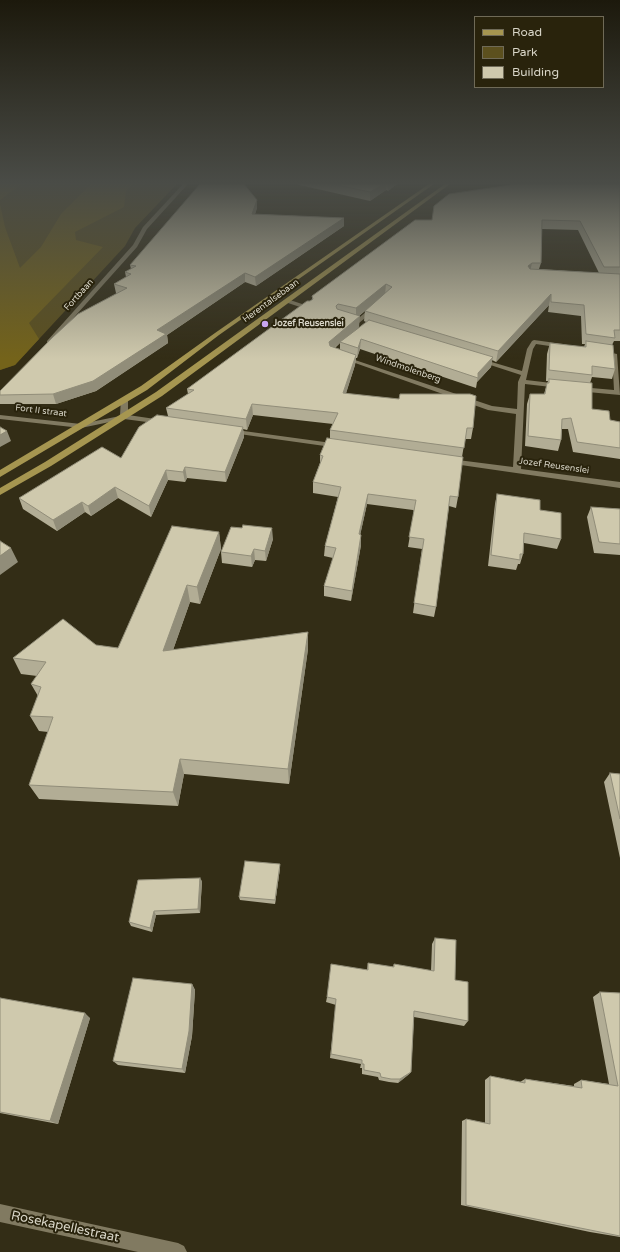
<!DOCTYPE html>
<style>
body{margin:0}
#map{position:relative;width:620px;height:1252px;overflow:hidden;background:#332d16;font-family:"Varela Round",sans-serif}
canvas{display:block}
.legend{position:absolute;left:474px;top:16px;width:130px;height:72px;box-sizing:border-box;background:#29230c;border:1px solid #6f6a57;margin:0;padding:5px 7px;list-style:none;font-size:12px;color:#d8d5c7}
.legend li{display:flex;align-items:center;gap:8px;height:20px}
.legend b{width:20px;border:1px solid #6f6a57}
</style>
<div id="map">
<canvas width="620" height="1252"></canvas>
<ul class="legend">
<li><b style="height:5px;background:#a69650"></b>Road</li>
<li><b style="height:11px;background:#5c501e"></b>Park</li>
<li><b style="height:11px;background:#cfc9ad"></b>Building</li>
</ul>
</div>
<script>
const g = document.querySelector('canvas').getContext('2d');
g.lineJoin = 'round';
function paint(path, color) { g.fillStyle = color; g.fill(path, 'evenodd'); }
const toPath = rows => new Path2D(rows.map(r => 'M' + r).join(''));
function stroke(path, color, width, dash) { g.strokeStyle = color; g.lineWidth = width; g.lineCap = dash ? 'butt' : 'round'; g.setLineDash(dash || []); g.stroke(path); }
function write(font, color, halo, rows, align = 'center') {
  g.font = font + ' "Varela Round",sans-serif'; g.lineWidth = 4; g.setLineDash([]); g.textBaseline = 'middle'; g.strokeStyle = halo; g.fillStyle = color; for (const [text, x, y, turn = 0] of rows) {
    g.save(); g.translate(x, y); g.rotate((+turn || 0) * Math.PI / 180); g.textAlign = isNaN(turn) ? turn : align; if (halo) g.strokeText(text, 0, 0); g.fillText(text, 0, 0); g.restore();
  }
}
const green = toPath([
 [0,184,177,184,135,228,125,246,15,365,0,370]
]);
const forest = toPath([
 [2,184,22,184,0,200,0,185],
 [91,184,133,184,126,191,124,207,75,232,76,240,103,247,29,323,39,339,15,365,0,370,0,204,5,227,20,268,41,247,61,214]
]);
const minor = toPath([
 [183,184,188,184,147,229,137,247,51,343,47,343,47,341,133,245,143,227,183,184],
 [287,299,311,307,312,308,309,310,285,302,285,300,287,299],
 [372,307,377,308,359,323,355,323,355,321,372,307],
 [534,340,563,344,566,346,563,348,536,344,533,349,526,380,560,384,564,386,560,388,525,384,521,469,620,482,620,488,447,463,446,461,450,459,513,467,516,414,488,410,341,358,346,357,492,406,517,409,518,382,521,375,475,360,478,358,522,371,527,349,532,341,534,340],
 [612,353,617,354,620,395,577,391,577,387,580,387,614,390,612,353],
 [121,398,124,398,128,400,128,415,162,420,166,422,162,424,124,419,81,428,0,419,0,415,81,424,120,416,121,398],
 [229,429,339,444,343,446,339,448,232,433,229,433,229,429],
 [0,1204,178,1243,184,1246,187,1252,138,1252,0,1222,0,1204]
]);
const major = toPath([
 [429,184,434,184,219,335,147,390,0,477,0,470,141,386,215,333,429,184],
 [445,184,450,184,162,396,51,466,0,495,0,488,45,462,156,392,445,184]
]);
const wall = toPath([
 [295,184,397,184,388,191,386,190,370,201],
 [620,184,620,341,614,341,612,345,615,369,612,379,592,377,590,383,592,409,610,420,620,422,620,459,573,452,568,429,562,429,561,440,558,451,525,446,527,404,530,394,544,394,548,381,546,381,547,354,550,343,584,347,585,344,582,344,581,316,548,312,549,305,496,362,492,360,491,367,477,382,476,388,360,349,357,358,356,358,355,365,346,393,473,428,471,439,465,439,462,457,458,497,456,508,449,506,436,607,434,617,413,613,422,549,408,547,414,511,413,510,367,504,360,535,361,535,361,545,351,601,324,596,324,586,333,558,324,556,325,546,338,497,313,493,313,482,320,463,320,455,330,439,330,430,333,424,253,415,247,430,243,429,244,437,226,482,187,478,185,482,168,480,151,517,118,498,91,516,85,512,57,531,23,509,19,498,121,458,168,416,166,408,188,394,187,389,312,300,312,296,432,220],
 [542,229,578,230,599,273,539,269,541,263],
 [365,311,364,321,366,322,345,339,359,327,359,316],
 [340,343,340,349,335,348],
 [257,200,257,208,255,214,344,218,344,226,256,286,245,282,167,335,168,343,96,391,56,404,0,404,0,391,117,293,116,293,114,284,126,277,125,272,131,269,130,265],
 [497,494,561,539,557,549,524,543,523,554,520,564,518,564,516,570,488,566,495,504],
 [591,507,620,509,620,555,594,553,587,517],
 [219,532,221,549,200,604,190,602,173,650,308,632,308,649,289,784,184,774,178,806,39,799,29,785,48,732,39,731,30,716,38,696,31,684,37,676,21,674,13,658,96,645,118,648],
 [273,539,266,561,255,560,252,567,222,563,221,552],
 [610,773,620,774,620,858,604,782],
 [280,864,280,868,275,904,240,900,239,897],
 [202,881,200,913,156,915,152,932,131,926,129,922],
 [435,938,455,980,468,1021,464,1026,414,1017,411,1072,408,1075,398,1083,389,1082,379,1080,378,1077,362,1074,362,1068,360,1068,361,1064,330,1058,336,1005,326,1002,327,997,367,970,368,963,393,967,394,964,431,971,432,944],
 [192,984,195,990,192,1036,185,1073,118,1065,113,1061],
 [600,992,620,993,620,1237,590,1232,461,1205,462,1121,466,1119,485,1123,485,1080,490,1076,520,1082,525,1079,574,1086,574,1084,581,1080,609,1084,593,997],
 [0,998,90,1018,58,1124,0,1113]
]);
const shadedWall = toPath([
 [384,184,386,184,386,190,370,201,370,192],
 [388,184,397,184,388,191],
 [257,200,257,208,252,223,252,214],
 [344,218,344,226,256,286,255,277],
 [532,263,530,272,528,266],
 [245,273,245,282,167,335,168,343,96,391,56,404,53,394,157,330],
 [386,284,385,295,356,318,356,308],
 [551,294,549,305,496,362,498,351],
 [360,316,359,327,328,353,329,342],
 [361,339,360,349,357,358,358,348],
 [356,355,355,365,343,403,343,393],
 [493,357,491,367,477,382,478,373],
 [252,404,253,415,247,430,246,419],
 [243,427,244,437,226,482,225,472],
 [7,431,11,441,0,447,0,435],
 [185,467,187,478,185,482,183,472],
 [166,470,168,480,151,517,149,506],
 [115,487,118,498,91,516,88,506],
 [368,494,367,504,358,545,359,534],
 [82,502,85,512,57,531,53,520],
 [272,528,273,539,266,561,265,551],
 [219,532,221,549,200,604,197,587],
 [361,535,361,545,351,601,352,591],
 [11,548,18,562,0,575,0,556],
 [254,549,255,560,252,567,251,556],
 [187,585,190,602,167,667,163,651],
 [308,632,308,649,289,784,288,769],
 [180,759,184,774,178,806,173,792],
 [280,864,280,868,275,904,275,900],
 [200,878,202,881,200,913,198,909],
 [154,911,156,915,152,932,150,928],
 [192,984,195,990,192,1036,185,1073,182,1069],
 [85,1013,90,1018,58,1124,50,1121],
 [411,1072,408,1075,398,1083,400,1079]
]);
const building = toPath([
 [200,184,244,184,257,200,252,214,344,218,255,277,245,273,157,330,166,334,93,381,53,394,0,395,0,391,53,337,78,314,127,288,114,284,131,274,125,272,136,266,130,265,200,184],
 [332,184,384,184,370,192,332,184],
 [517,184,620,184,620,267,604,267,580,221,542,220,541,263,532,263,528,266,530,269,620,274,620,330,614,330,615,338,586,334,584,305,551,302,551,294,498,351,365,311,392,287,386,284,356,308,338,304,336,306,337,309,360,316,329,342,330,346,356,355,343,393,399,399,400,394,470,394,476,396,473,428,467,428,464,448,330,430,338,413,252,404,246,419,166,408,194,390,187,389,307,301,310,301,313,299,312,296,415,220,432,220,434,206,449,194,517,184],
 [369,320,493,357,478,373,478,378,361,339,358,348,340,342,369,320],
 [586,341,613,345,615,369,592,366,592,375,549,370,550,343,586,347,586,341],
 [549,379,592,383,592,409,609,411,610,420,620,422,620,448,577,442,571,418,562,419,561,440,528,436,530,394,545,394,547,383,549,383,549,379],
 [157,415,243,427,225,472,185,467,183,472,166,470,149,506,115,487,88,506,82,502,53,520,19,498,102,447,121,458,139,427,157,415],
 [0,427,7,431,0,435,0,427],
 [327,438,463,457,458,497,450,496,436,607,414,603,424,539,409,537,416,500,414,500,368,494,359,534,361,535,352,591,324,586,336,548,325,546,341,487,313,482,323,456,320,455,327,438],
 [497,494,540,500,540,510,561,513,561,539,524,533,523,554,520,554,520,560,491,555,497,494],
 [591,507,620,509,620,544,599,542,591,507],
 [243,525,272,528,265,551,254,549,251,556,221,552,231,527,242,528,243,525],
 [172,526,219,532,197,587,187,585,163,651,308,632,288,769,180,759,173,792,29,785,53,717,30,716,41,687,31,684,46,662,13,658,63,619,96,645,118,648,172,526],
 [0,541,11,548,0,556,0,541],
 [610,773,620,774,620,819,610,773],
 [245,861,280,864,275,900,239,897,245,861],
 [200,878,198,909,154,911,150,928,129,922,138,880,200,878],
 [435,938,456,940,455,980,468,982,468,1021,414,1011,411,1072,400,1079,391,1079,381,1077,380,1073,364,1070,364,1064,362,1064,362,1060,331,1054,336,999,327,997,331,964,368,970,368,963,394,967,394,964,434,971,435,938],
 [133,978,192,984,189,1031,182,1069,113,1061,133,978],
 [600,992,620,993,620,1236,466,1205,466,1119,490,1124,490,1076,525,1083,525,1079,582,1088,581,1080,618,1086,600,992],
 [0,998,85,1013,50,1121,0,1112,0,998]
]);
const markers = [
 [265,324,4,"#c8a5ef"]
];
const farStreetnames = [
 ["Fortbaan",79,295,-48],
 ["Herentalsebaan",271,301,-36],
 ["Windmolenberg",408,369,19],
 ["Fort II straat",41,411,7],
 ["Jozef Reusenslei",554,466,8]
];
const farPoinames = [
 ["Jozef Reusenslei",273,324]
];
const nearStreetnames = [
 ["Rosekapellestraat",65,1227,12]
];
paint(green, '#5c501e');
paint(forest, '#74631a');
paint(minor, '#817a61');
paint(major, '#a69650');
paint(wall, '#b2ad95');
paint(shadedWall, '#918d79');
paint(building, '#cfc9ad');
stroke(building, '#918d79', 1);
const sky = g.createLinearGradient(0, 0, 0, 359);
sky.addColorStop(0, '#1c190c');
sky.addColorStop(0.51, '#4a4c47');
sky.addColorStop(1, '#4a4c4700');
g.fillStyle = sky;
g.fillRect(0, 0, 620, 359);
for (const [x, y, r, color] of markers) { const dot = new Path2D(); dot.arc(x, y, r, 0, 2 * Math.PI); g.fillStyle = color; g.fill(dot); stroke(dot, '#29230c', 1.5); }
write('9px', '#d8d5c7', '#29230c', farStreetnames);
write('bold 9px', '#d8d5c7', '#29230c', farPoinames, 'left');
write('13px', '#d8d5c7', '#29230c', nearStreetnames);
</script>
